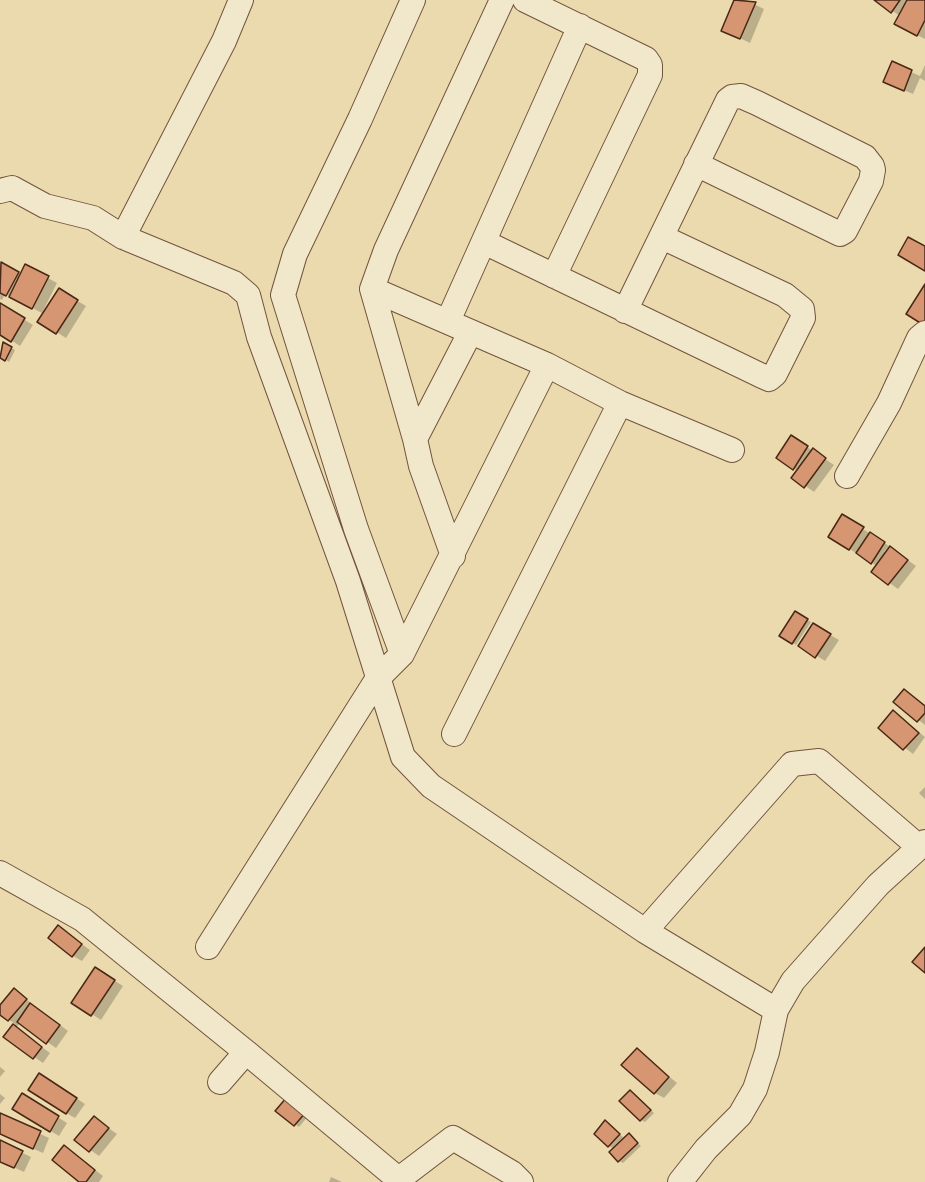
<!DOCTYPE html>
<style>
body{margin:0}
canvas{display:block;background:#eadaae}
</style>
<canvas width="925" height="1182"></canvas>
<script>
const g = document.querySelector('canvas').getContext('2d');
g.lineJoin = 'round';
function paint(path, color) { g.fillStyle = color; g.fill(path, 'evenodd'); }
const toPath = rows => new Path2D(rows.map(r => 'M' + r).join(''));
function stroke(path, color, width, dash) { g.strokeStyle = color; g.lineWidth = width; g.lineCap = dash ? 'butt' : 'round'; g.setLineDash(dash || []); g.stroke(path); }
const shadow = toPath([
 [735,0,746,0,764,9,750,43,723,30],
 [876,0,925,0,925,39,905,29,900,16],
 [892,63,920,76,925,65,925,81,920,78,913,94,894,86],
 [1,264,22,275,48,278,57,283,42,313,5,294,2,300,0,299],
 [59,290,86,306,66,338,39,321],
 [0,305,33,325,20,346,0,333],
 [4,344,15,350,9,362,0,356],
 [792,437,834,465,814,492,793,477,798,471,778,458],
 [843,516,889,546,884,552,886,554,891,548,916,566,898,589,873,571,877,566,830,537],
 [796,613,811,622,796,645,781,635],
 [822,630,839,640,825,661,800,645],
 [905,691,925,705,925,725,895,702],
 [894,712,925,737,913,754,880,728],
 [925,787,925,799,919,793],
 [58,927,90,950,82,961,73,956],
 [104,974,123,986,101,1020,73,1002],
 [14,990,68,1031,56,1048,20,1023,16,1028,50,1053,43,1063,5,1037,15,1024,0,1013,0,1007],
 [637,1050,677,1083,664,1098,655,1093],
 [0,1067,5,1071,0,1077],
 [49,1080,85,1104,75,1118,66,1113],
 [631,1091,654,1113,645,1122,641,1120],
 [0,1094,5,1098,0,1104],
 [22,1095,67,1123,59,1136,14,1109],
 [277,1111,309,1115,299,1127],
 [0,1115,49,1138,43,1153,0,1134],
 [94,1118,117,1134,99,1156,76,1140],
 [610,1125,625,1139,629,1135,641,1146,623,1163,619,1161,614,1149,609,1146],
 [0,1142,31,1157,24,1172,0,1161],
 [65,1147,103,1176,99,1182,81,1182],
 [331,1177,342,1182,329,1182]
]);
const building = toPath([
 [734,0,756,2,740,39,721,31,734,0],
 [874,0,900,0,891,13,874,0],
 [907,0,925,0,925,20,917,36,894,24,907,0],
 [892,61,912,70,904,91,883,82,892,61],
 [908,237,925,246,925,271,898,255,908,237],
 [1,262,19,272,6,296,0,293,1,262],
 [25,264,49,276,32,309,9,297,25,264],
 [925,284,925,326,906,314,925,284],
 [59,288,78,300,56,334,37,322,59,288],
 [0,303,25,318,11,342,0,335,0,303],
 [3,342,12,347,5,361,0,358,3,342],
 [791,435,808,446,793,470,776,458,791,435],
 [813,448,826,458,804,488,791,478,813,448],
 [842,514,864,527,849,550,828,537,842,514],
 [870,532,885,542,871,564,856,553,870,532],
 [890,546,908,560,888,585,871,572,890,546],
 [795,611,808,619,792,644,779,636,795,611],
 [813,623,831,634,815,658,798,646,813,623],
 [904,689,925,706,925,713,917,722,893,702,904,689],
 [893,710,919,733,903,750,878,728,893,710],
 [58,925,82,944,72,957,48,938,58,925],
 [925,947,925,973,912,962,925,947],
 [95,967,115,980,91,1016,71,1003,95,967],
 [14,988,27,999,8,1021,0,1015,0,1005,14,988],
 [30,1003,60,1025,46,1044,17,1022,30,1003],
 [13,1024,42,1047,33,1059,3,1037,13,1024],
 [637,1048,669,1077,654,1094,621,1065,637,1048],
 [39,1073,77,1098,66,1114,28,1090,39,1073],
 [630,1090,651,1110,640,1121,619,1101,630,1090],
 [22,1093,59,1116,50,1132,12,1109,22,1093],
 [287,1097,306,1112,294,1126,275,1111,287,1097],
 [0,1113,41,1131,33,1149,0,1134,0,1113],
 [94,1116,109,1128,89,1152,74,1140,94,1116],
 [605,1120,620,1134,608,1147,594,1134,605,1120],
 [629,1133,638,1143,618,1162,609,1152,629,1133],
 [0,1140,23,1151,14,1168,0,1162,0,1140],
 [64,1145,95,1170,86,1182,79,1182,52,1160,64,1145]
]);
const street = toPath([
 [525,0,646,59,650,65,650,75,554,276],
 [0,191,12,188,45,206,93,218,123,237,234,283,248,295,259,337,348,581,403,757,431,786,645,931,776,1010],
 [123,237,224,41,241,0],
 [484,242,760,375,769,379,775,374,803,318,802,309,785,295,662,237],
 [372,289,547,365,620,403,732,450],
 [625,311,728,100,732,97,741,96,757,103,865,157,872,166,873,170,871,181,845,231,840,234,696,164],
 [448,321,580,26],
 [415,439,470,333],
 [847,476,889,403,919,338,925,333],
 [453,556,421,466,415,439,372,289,386,250,502,0],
 [402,654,356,529,283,295,295,254,360,119,413,0],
 [454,734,620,403],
 [0,873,82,919,246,1052],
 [645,931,792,764,819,761,919,847],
 [208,947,378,678,402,654,547,365],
 [220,1082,246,1052,397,1178],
 [395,1182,453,1138,512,1173,521,1182],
 [680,1182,706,1149,740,1115,755,1089,767,1052,776,1010,793,981,878,885,925,842]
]);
paint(shadow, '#0003');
paint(building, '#d69672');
stroke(building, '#4a2816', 1.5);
stroke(street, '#72543c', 26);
stroke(street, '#f1e7ca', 24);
</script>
